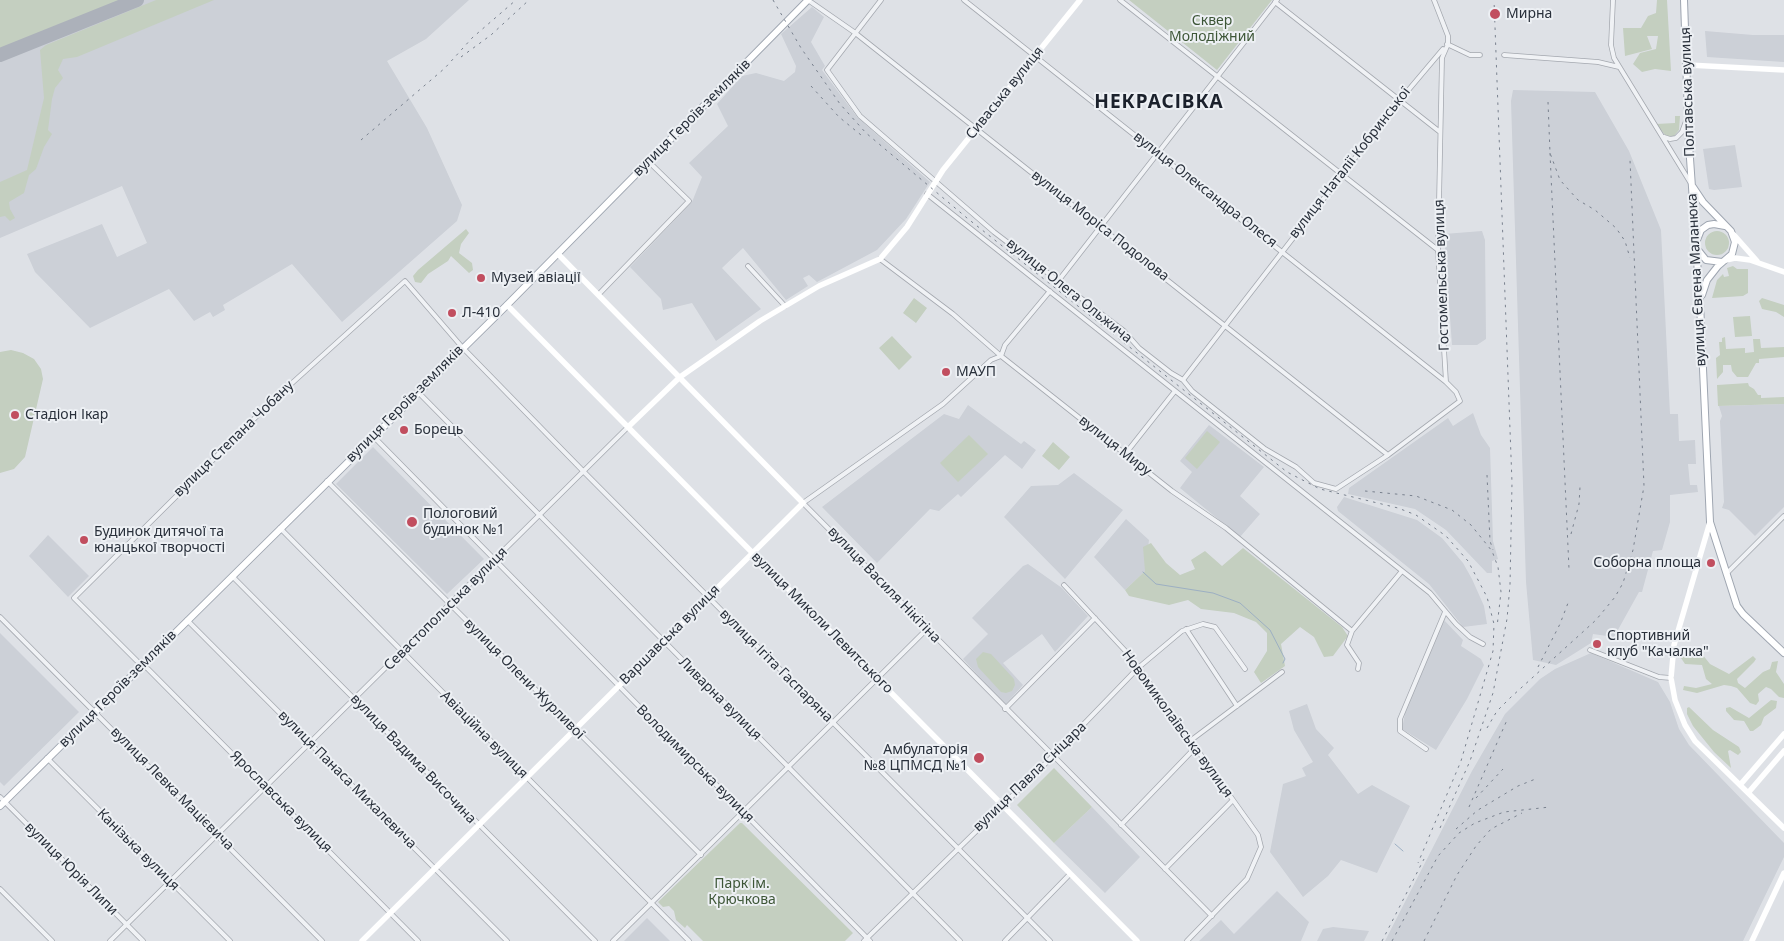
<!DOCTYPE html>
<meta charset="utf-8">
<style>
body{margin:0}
canvas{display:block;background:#dee1e6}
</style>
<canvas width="1784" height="941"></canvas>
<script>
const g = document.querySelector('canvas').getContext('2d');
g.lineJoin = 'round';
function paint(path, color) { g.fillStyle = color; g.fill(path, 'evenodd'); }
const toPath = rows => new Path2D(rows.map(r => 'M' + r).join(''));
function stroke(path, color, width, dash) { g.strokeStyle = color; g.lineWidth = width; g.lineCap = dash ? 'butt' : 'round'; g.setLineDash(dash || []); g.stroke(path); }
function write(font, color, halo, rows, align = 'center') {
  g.font = font + ' "Noto Sans",sans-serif'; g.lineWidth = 4; g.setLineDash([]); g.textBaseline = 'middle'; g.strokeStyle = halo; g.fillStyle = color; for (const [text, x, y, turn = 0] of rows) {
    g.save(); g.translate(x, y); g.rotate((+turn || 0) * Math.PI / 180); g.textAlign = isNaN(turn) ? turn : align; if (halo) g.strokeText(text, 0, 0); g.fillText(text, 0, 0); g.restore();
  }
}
const built = toPath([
 [0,0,469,0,426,39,387,61,427,128,462,205,457,221,342,322,292,264,223,305,225,310,213,317,210,312,194,321,169,289,90,328,35,272,27,254,102,224,117,257,147,243,122,186,0,238],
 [812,7,824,17,811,42,825,66,822,70,857,117,930,182,906,219,877,250,817,282,809,275,803,278,808,286,786,300,743,248,722,268,761,309,716,341,692,303,663,310,661,299,630,267,692,202,702,177,689,163,728,126,717,104,742,76,756,73,784,81,795,72,796,66,781,34],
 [1705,31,1753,35,1784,35,1784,62,1707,57],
 [1513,90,1595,92,1629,151,1661,230,1670,414,1678,414,1679,441,1695,440,1696,464,1688,464,1690,485,1697,485,1698,492,1670,495,1670,522,1662,550,1653,551,1642,592,1639,592,1614,637,1593,634,1591,643,1556,665,1533,660,1526,582,1511,101],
 [1735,145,1742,187,1714,190,1709,189,1703,149],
 [1482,231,1485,240,1486,339,1477,345,1452,345,1444,234],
 [1784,404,1784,507,1755,536,1729,510,1722,508,1724,502,1720,421,1722,416,1719,406],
 [968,405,1021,444,1024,441,1036,450,1022,469,1005,455,961,497,958,494,939,511,930,509,877,563,822,507,944,414,959,419],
 [1473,413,1481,435,1490,448,1493,541,1498,559,1492,561,1492,573,1487,573,1446,530,1415,509,1348,494,1349,488,1448,418,1453,426],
 [1209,425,1264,467,1240,496,1260,514,1240,537,1180,488,1192,472,1180,461],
 [373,447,484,559,447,594,336,484],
 [1074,473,1123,510,1065,579,1004,517,1031,486,1058,485],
 [1344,497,1417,520,1442,538,1463,563,1472,579,1484,606,1487,624,1463,627,1429,584,1338,511,1337,507],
 [1126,519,1149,540,1145,571,1125,590,1094,557],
 [48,535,89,576,68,597,29,556],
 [1028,564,1062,588,1088,616,1055,652,1042,634,1003,663,1023,685,1005,705,963,659,988,634,972,618,1023,566],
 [1444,620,1463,640,1461,646,1481,659,1484,665,1467,699,1436,750,1402,729,1406,708],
 [0,633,79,712,4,786,0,782],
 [1591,653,1658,682,1670,702,1679,729,1689,745,1784,843,1784,857,1743,941,1385,941,1472,771,1505,714,1540,679,1555,669],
 [1307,704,1316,729,1334,748,1328,755,1358,794,1372,785,1410,806,1377,873,1341,860,1328,876,1303,897,1270,852,1283,784,1306,776,1302,768,1313,762,1294,730,1289,711],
 [1092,807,1140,857,1105,893,1054,843],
 [1277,891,1309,922,1301,941,1199,941,1221,920,1234,934],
 [647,918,670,941,624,941],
 [1333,927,1369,931,1364,941,1317,941,1323,929]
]);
const green = toPath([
 [0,0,122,0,0,49],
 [156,0,214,0,77,57,63,59,58,70,63,78,55,88,52,99,48,130,52,134,44,147,36,169,29,175,24,193,9,202,10,209,15,218,10,221,5,216,0,217,0,182,27,170,44,98,40,50,46,45],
 [1129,0,1272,0,1217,70],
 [1657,0,1667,0,1671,71,1655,69,1642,72,1633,64,1640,53,1656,49,1658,36,1647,36,1652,49,1625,56,1623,28,1641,28,1648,16,1656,13],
 [1675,116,1680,116,1679,130,1674,136,1666,136,1656,124,1675,123],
 [466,229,469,233,461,244,459,253,472,263,473,270,469,273,451,256,448,261,428,274,421,283,415,282,413,276,418,270],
 '1705 243a12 12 0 1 1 24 0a12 12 0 1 1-24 0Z',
 [1733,266,1737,269,1748,269,1748,293,1743,296,1712,298,1717,280,1723,274,1724,277,1729,276,1727,268],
 [914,298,927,308,916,323,903,313],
 [1762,298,1784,305,1784,317,1776,312,1762,309,1759,301],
 [1750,316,1752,336,1735,337,1733,317],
 [892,336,912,357,899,370,879,348],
 [1725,337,1726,349,1745,348,1745,353,1754,352,1753,339,1760,339,1761,348,1784,347,1784,357,1759,359,1759,363,1756,363,1748,377,1737,377,1732,371,1731,365,1723,365,1723,372,1717,379,1716,358,1720,355,1719,342,1722,342,1722,338],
 [11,350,23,353,34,359,41,369,43,379,25,457,14,469,0,473,0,352],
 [1748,383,1749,386,1754,389,1758,395,1761,395,1761,398,1784,397,1784,404,1718,406,1717,385],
 [1207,431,1220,442,1197,469,1185,458],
 [969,435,988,454,958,482,940,463],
 [1053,442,1070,457,1059,470,1042,456],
 [1151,543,1166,563,1180,575,1195,569,1191,560,1205,551,1222,566,1243,548,1342,627,1348,636,1333,656,1324,657,1314,637,1300,627,1281,644,1285,666,1261,683,1254,672,1267,651,1267,633,1256,622,1234,613,1201,609,1188,600,1169,605,1129,596,1125,590,1145,571,1143,547],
 [983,652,991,654,1014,679,1015,685,1012,691,1006,693,1001,692,978,667,976,659],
 [1685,653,1702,654,1710,664,1729,674,1753,656,1756,659,1754,662,1737,679,1738,683,1745,688,1763,672,1770,669,1772,662,1778,661,1776,672,1784,684,1784,698,1779,697,1771,689,1766,687,1758,694,1759,701,1756,705,1750,703,1737,688,1731,686,1724,685,1697,693,1683,690,1684,686,1696,688,1712,684,1706,679,1702,665,1685,664,1681,658],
 [1771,700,1777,701,1776,708,1764,717,1761,725,1753,731,1750,731,1744,721,1734,720,1726,711,1726,708,1730,707,1749,718],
 [1689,707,1713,730,1739,747,1741,752,1738,755,1730,750,1728,751,1731,768,1714,752,1693,726,1687,714,1687,708],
 [1054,768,1092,807,1054,843,1017,805],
 [740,823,742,823,853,933,845,941,703,941,687,925,685,928,676,920,674,911,669,906,663,907,658,902]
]);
const stream = toPath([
 [1143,572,1156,584,1213,593,1240,603,1270,630,1285,659,1283,663],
 [1395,844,1403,851]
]);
const taxiway = toPath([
 [0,55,137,0]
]);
const street = toPath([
 [808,0,854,32,1388,455],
 [881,0,827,70,860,116,994,232,1124,331,1139,348,1171,373,1183,380,1192,391,1265,449,1296,467,1314,483,1336,489,1388,455,1460,401,1456,392,1446,382,1438,250,1442,58,1448,44,1448,36,1434,0],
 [964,0,1446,382],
 [1120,0,1438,250],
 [1613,0,1611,45,1614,58,1690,182],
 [1275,2,1440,132],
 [1447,44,1470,55,1480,55],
 [1504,55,1598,62,1619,67],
 [1664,137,1670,139,1676,138,1682,132,1686,121],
 [927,194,1430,593,1456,624,1470,637,1483,644],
 [880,259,953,314,1001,356,1172,491,1226,528,1352,631],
 [748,266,785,306],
 [1059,280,1277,0],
 [599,294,689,201,649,162],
 [1001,356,991,360,943,404,803,503,1212,916],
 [1001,356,1005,345,1050,291],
 [1183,380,1400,100,1443,49],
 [418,392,960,941],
 [373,436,870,941],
 [1126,453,1175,391],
 [327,481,701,855],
 [280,528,689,941],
 [1726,574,1784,516],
 [232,576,595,941],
 [1064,585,1131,657,1258,835,1261,847,1247,879,1187,941],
 [0,617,322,941],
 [187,620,507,941],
 [1186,629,1237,706],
 [1590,650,1659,677,1671,678],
 [1358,669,1359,663,1347,645,1352,631,1402,571],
 [1005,709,1095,618],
 [1190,741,1282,672],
 [1426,749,1400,731,1400,719,1445,612],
 [47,758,230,941],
 [0,797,143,941],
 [1121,825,1194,749],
 [1165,869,1232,801],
 [0,889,52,941],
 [110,941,628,427],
 [418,941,148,669,137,661,74,598,270,403,405,281,462,347,584,472,1050,941],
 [613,941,927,629],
 [864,941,1052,757,1138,668,1182,631,1203,624,1215,627,1245,669],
 [1005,941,1070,874]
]);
const secondary = toPath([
 [1688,65,1784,70],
 [1734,235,1757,261],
 [1726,260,1735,258,1750,260,1784,272],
 [507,305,1137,941],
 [628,427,680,377,760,321,819,286,880,259,907,227,943,170,1080,0],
 [1710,522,1674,645,1671,678,1675,700,1685,725,1695,741,1784,828],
 [1740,785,1784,734],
 [1748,793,1784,751],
 [362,941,803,503,558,254],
 [1752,941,1784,873]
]);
const primary = toPath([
 [1684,0,1689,144,1700,303,1710,522,1737,606,1743,614,1784,653],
 [1693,187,1703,202,1731,231,1735,242,1732,254,1718,266,1707,280,1702,295],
 [1697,240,1701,230,1708,225,1714,224,1725,226],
 [1698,250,1706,260,1722,262],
 [0,806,507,305,808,0]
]);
const rail = toPath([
 [773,0,801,48,840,104,866,133,967,218,1287,472,1320,489,1398,508,1416,515,1446,536,1468,561,1487,597,1494,624,1493,651,1461,761,1418,863],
 [461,57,491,35,529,0],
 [811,86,839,117,861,135],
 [1548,102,1550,153,1560,180,1578,200,1595,210,1616,228,1625,241,1630,258],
 [361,140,445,68,472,38,516,0],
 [1550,153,1569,569],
 [1487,475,1490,541,1493,550],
 [1365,491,1416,496,1452,510,1471,525,1492,551,1498,567,1501,592,1497,627],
 [1571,534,1579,504,1580,487],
 [1538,667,1560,624,1568,603],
 [1487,728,1497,711,1510,698,1596,620,1615,597,1623,583,1633,550,1644,486,1630,160],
 [1476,798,1503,769],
 [1469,807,1507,720],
 [1440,828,1470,761,1493,693,1507,619,1510,585,1512,483,1494,0],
 [1456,829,1478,810,1518,786,1538,778],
 [1382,941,1424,859],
 [1392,941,1438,856,1459,833,1475,823,1504,812,1550,807],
 [1424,941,1457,875,1476,846,1491,829,1522,813]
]);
const markers = [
 [1495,14,6,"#c14e5f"],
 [481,278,5,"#c14e5f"],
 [452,313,5,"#c14e5f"],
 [946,372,5,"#c14e5f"],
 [15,415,5,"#c14e5f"],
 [404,430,5,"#c14e5f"],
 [412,522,6,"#c14e5f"],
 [84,540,5,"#c14e5f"],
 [1711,563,5,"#c14e5f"],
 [1597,644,5,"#c14e5f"],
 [979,758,6,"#c14e5f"]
];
const poiNames = [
 ["Мирна",1506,14],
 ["Музей авіації",491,278],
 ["Л-410",462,313],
 ["МАУП",956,372],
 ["Стадіон Ікар",25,415],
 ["Борець",414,430],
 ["Пологовий",423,514],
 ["будинок №1",423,530],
 ["Будинок дитячої та",94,532],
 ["юнацької творчості",94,548],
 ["Соборна площа",1701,563,"right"],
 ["Спортивний",1607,636],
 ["клуб \"Качалка\"",1607,652],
 ["Амбулаторія",968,750,"right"],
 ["№8 ЦПМСД №1",968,766,"right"]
];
const parkNames = [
 ["Сквер",1212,21],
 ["Молодіжний",1212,37],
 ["Парк ім.",742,884],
 ["Крючкова",742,900]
];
const streetNames = [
 ["Полтавська вулиця",1688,92,-92],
 ["Сиваська вулиця",1005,93,-51],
 ["вулиця Героїв-земляків",692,118,-45],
 ["вулиця Наталії Кобринської",1350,163,-52],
 ["вулиця Олександра Олеся",1205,190,38],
 ["вулиця Моріса Подолова",1100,226,38],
 ["Гостомельська вулиця",1442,275,-92],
 ["вулиця Євгена Маланюка",1697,280,-93],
 ["вулиця Олега Ольжича",1069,291,39],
 ["вулиця Героїв-земляків",405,404,-45],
 ["вулиця Степана Чобану",234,439,-44],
 ["вулиця Миру",1115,446,38],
 ["вулиця Василя Нікітіна",884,585,46],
 ["Севастопольська вулиця",446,609,-45],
 ["вулиця Миколи Левитського",822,623,45],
 ["Варшавська вулиця",670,635,-45],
 ["вулиця Ігіта Гаспаряна",776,666,45],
 ["вулиця Олени Журливої",524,679,45],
 ["вулиця Героїв-земляків",118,689,-45],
 ["Ливарна вулиця",720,699,45],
 ["Новомиколаївська вулиця",1177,724,54],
 ["Авіаційна вулиця",484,735,45],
 ["вулиця Вадима Височина",413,759,46],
 ["Володимирська вулиця",695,764,45],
 ["вулиця Павла Сніцара",1030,777,-44],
 ["вулиця Панаса Михалевича",347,780,45],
 ["вулиця Левка Мацієвича",172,789,45],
 ["Ярославська вулиця",281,802,45],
 ["Канізька вулиця",138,850,45],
 ["вулиця Юрія Липи",71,869,45]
];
const districtNames = [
 ["НЕКРАСІВКА",1159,103]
];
paint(built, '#ccd0d7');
paint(green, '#c4cfc0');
stroke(stream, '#9cafc3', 1);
stroke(taxiway, '#acb1ba', 14);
stroke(street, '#a4a8af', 5.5);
stroke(primary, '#9fa6b1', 8);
stroke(street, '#f0f2f5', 4);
stroke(secondary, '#fff', 5.5);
stroke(primary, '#fff', 6);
stroke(rail, '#79818e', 1, [2.5, 5]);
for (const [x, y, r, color] of markers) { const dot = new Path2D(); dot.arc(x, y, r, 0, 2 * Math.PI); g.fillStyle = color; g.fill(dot); stroke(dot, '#edf0f4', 2); }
write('14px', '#29303b', '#edf0f4', poiNames, 'left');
write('14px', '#3d5637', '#edf0f4', parkNames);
write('14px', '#29303b', '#edf0f4', streetNames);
g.letterSpacing = '1px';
write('bold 19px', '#1b212c', '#edf0f4', districtNames);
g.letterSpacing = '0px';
</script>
